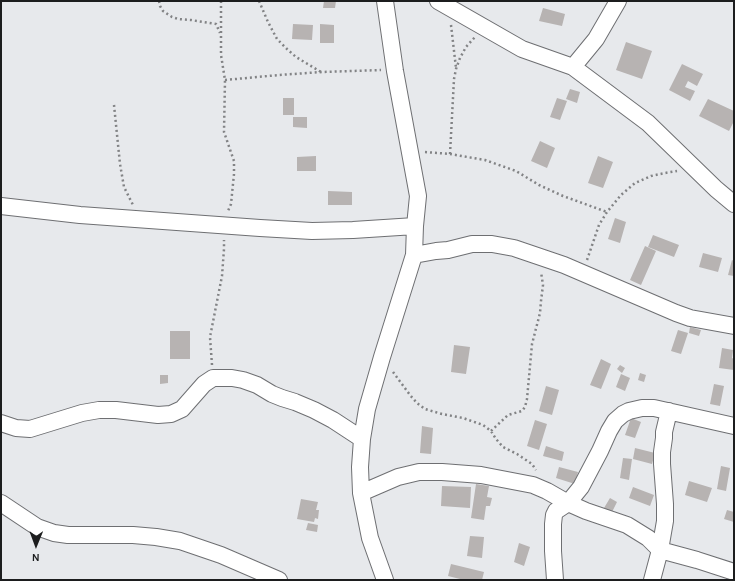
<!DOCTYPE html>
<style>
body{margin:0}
#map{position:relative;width:735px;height:581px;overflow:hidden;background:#e7e9ec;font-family:Karla,sans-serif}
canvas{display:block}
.frame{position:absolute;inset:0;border:2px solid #1c1d1e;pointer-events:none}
.north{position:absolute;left:16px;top:525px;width:40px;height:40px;-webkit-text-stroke:3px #e7e9ec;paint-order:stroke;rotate:181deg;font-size:11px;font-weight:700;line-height:16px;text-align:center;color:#1c1d1e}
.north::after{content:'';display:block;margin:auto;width:14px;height:18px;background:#1c1d1e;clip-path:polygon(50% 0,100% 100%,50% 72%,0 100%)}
</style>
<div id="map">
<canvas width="735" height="581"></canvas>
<div class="frame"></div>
<div class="north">N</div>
</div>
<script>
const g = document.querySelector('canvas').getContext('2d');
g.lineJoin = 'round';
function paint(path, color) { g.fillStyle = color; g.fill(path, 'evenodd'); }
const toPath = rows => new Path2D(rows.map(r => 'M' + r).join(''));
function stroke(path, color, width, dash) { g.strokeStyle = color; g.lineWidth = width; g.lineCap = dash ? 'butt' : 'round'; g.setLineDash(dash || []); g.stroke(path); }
const building = toPath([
 [324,1,336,1,335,8,323,8],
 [543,8,565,14,562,26,539,21],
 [293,24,313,25,312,40,292,39],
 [320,24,334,25,334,43,320,43],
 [626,42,652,51,642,79,616,70],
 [682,64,703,74,697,86,688,81,685,87,695,91,690,101,669,90],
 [570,89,580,92,577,103,566,99],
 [283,98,294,98,294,115,283,115],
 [557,98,567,101,560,120,550,117],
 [708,99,734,111,734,121,729,131,699,116],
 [293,117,307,117,307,128,293,127],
 [540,141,555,148,547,168,531,161],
 [316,156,316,171,297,171,297,157],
 [598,156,613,162,603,188,588,183],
 [328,191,352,192,352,205,328,205],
 [615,218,626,222,620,243,608,239],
 [653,235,679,245,674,257,648,247],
 [645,246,656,251,641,285,630,280],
 [703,253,722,258,718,272,699,267],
 [732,260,734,261,734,276,728,275],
 [690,327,701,330,699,336,689,333],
 [678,330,688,333,681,354,671,351],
 [170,331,190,331,190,359,170,359],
 [454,345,470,347,466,374,451,372],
 [722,348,733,350,732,358,734,359,734,370,719,368],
 [601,359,611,364,601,389,590,385],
 [620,365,625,368,622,373,617,369],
 [640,373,646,375,644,382,638,380],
 [621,374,630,378,625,391,616,387],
 [160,375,168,375,168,383,160,384],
 [714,384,724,386,720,406,710,404],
 [546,386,559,390,552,415,539,411],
 [631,418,641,422,635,438,625,435],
 [535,420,547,424,539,450,527,446],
 [422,426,433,428,431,454,420,453],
 [546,446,564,452,562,461,543,456],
 [635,448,655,453,652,464,633,459],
 [623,458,632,459,629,480,620,478],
 [721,466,730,468,726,491,717,489],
 [559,467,578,472,575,484,556,478],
 [689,481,712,488,707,502,685,495],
 [476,484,489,486,487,497,492,498,490,506,486,506,484,520,471,518],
 [442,486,471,487,470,508,441,506],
 [633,487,654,495,650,506,629,498],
 [610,498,617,502,612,512,604,508],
 [301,499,318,502,316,510,319,510,318,519,315,518,314,522,297,519],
 [727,510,734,512,734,522,724,519],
 [308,523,318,525,317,532,306,530],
 [470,536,484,537,482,558,467,556],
 [519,543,530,547,524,566,514,562],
 [451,564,484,572,482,580,464,580,448,576]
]);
const path = toPath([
 [159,1,160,6,163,11,172,17,178,19,191,20,216,24,220,33],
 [221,1,221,55,225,80,224,132,234,161,234,174,231,204,228,211],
 [259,1,268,22,277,39,287,49,296,57,321,72],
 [451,25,456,68],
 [225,80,279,75,322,72,381,70],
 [114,105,120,164,124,187,133,205],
 [425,152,450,154,485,160,516,171,539,185,563,196,607,212],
 [450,154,454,79,456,69,460,58,466,47,475,37],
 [587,260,599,225,607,212,621,195,635,183,651,176,665,173,677,171],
 [212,365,210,337,222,276,224,249,224,240],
 [393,372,410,395,417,403,425,409,442,414,463,418,483,425,491,431,496,439,503,447,517,454,532,464,536,470],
 [491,431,508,415,522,411,525,407,527,399,532,344,540,313,541,301,543,285,541,272]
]);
const minor = toPath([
 [385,1,395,71,418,196,415,226,414,255,382,357,367,409,362,439,360,467,361,493,370,538,385,580],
 [438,1,522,49,573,67,648,123,716,189,734,204],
 [573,67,596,39,618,1],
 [1,206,80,215,260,228,312,231,353,230,415,226],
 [414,255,436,251,448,250,472,244,492,244,514,248,564,265,676,313,690,318,734,326],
 [1,423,16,428,30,429,82,413,99,410,116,410,158,415,171,414,182,409,204,384,213,378,232,378,243,380,257,385,272,394,282,398,295,402,314,410,333,420,362,439],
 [361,493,398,477,419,472,442,472,481,475,533,485,547,491,568,503,586,511,627,525,648,538,660,550,697,560,734,572],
 [1,503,37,527,54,533,68,535,133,535,156,537,180,541,221,555,279,580],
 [555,580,553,551,553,524,554,515,556,511,568,503,581,487,600,451,609,431,615,421,623,414,629,411,642,408,654,408,734,426],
 [652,580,660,550,665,521,665,504,662,464,662,452,664,438,664,432,669,411]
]);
paint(building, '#b7b3b2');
stroke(minor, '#6e6f72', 18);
stroke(path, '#828385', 2.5, [2, 3]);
stroke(minor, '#fff', 16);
</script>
